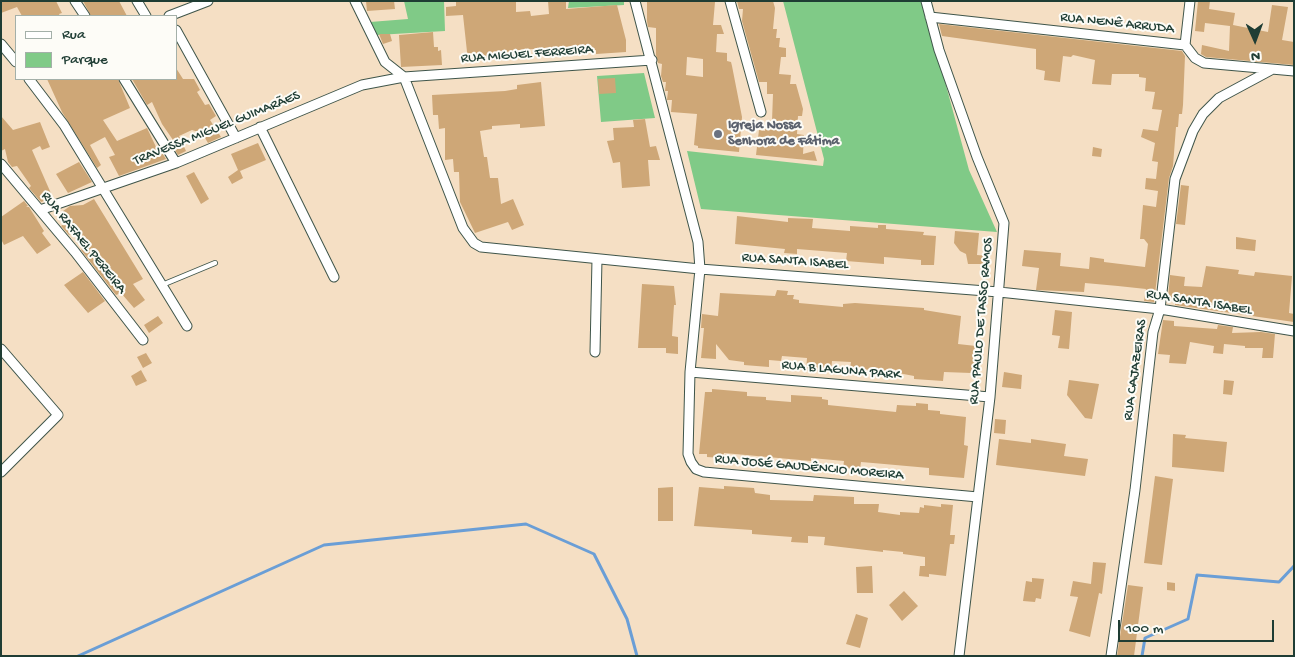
<!DOCTYPE html>
<meta charset="utf-8">
<style>
body{margin:0}
#map{position:relative;width:1295px;height:657px;overflow:hidden;background:#f5dfc4;font-family:"Gochi Hand",sans-serif}
canvas{display:block}
.frame{position:absolute;inset:0;border:2px solid #1f3d34;pointer-events:none}
.legend{position:absolute;left:15px;top:15px;width:162px;height:65px;box-sizing:border-box;background:#fdfcf7;border:1px solid #a4b0a9;margin:0;padding:6px 9px;list-style:none;font-size:15px;color:#1f3d34}
.legend li{display:flex;align-items:center;gap:10px;height:25px}
.legend b{width:25px;border:1px solid #a4b0a9}
.north{position:absolute;left:1230px;top:15px;width:50px;height:50px;-webkit-text-stroke:4px #fdfcf7;paint-order:stroke;rotate:178deg;font-size:14px;font-weight:700;line-height:20px;text-align:center;color:#1f3d34}
.north::after{content:'';display:block;margin:auto;width:18px;height:22px;background:#1f3d34;clip-path:polygon(50% 0,100% 100%,50% 72%,0 100%)}
.scale{position:absolute;left:1118px;top:620px;width:156px;height:22px;box-sizing:border-box;border:2px solid #1f3d34;border-top:0;padding-left:6px;font-size:15px;line-height:18px;white-space:nowrap;color:#1f3d34;-webkit-text-stroke:4px #fdfcf7;paint-order:stroke}
</style>
<div id="map">
<canvas width="1295" height="657"></canvas>
<div class="frame"></div>
<ul class="legend">
<li><b style="height:6px;background:#fff"></b>Rua</li>
<li><b style="height:14px;background:#80ca87"></b>Parque</li>
</ul>
<div class="north">N</div>
<div class="scale">100 m</div>
</div>
<script>
const g = document.querySelector('canvas').getContext('2d');
g.lineJoin = 'round';
function paint(path, color) { g.fillStyle = color; g.fill(path, 'evenodd'); }
const toPath = rows => new Path2D(rows.map(r => 'M' + r).join(''));
function stroke(path, color, width, dash) { g.strokeStyle = color; g.lineWidth = width; g.lineCap = dash ? 'butt' : 'round'; g.setLineDash(dash || []); g.stroke(path); }
function write(font, color, halo, rows, align = 'center') {
  g.font = font + ' "Gochi Hand",sans-serif'; g.lineWidth = 4; g.setLineDash([]); g.textBaseline = 'middle'; g.strokeStyle = halo; g.fillStyle = color; for (const [text, x, y, turn = 0] of rows) {
    g.save(); g.translate(x, y); g.rotate((+turn || 0) * Math.PI / 180); g.textAlign = isNaN(turn) ? turn : align; if (halo) g.strokeText(text, 0, 0); g.fillText(text, 0, 0); g.restore();
  }
}
const green = toPath([
 [404,1,444,1,445,31,377,35,370,22,408,19],
 [569,1,624,1,624,5,568,8],
 [783,1,923,1,969,170,997,232,701,209,687,151,823,166,824,159],
 [644,73,655,118,601,122,597,76]
]);
const stream = toPath([
 [78,656,324,545,526,524,594,554,627,619,637,656],
 [1142,656,1145,638,1188,619,1197,575,1279,582,1294,566]
]);
const building = toPath([
 [1,1,56,1,62,13,59,14,60,16,22,16,17,7,1,13],
 [83,1,119,1,127,16,91,16],
 [366,1,394,1,395,9,367,11],
 [456,1,516,1,516,12,530,11,531,16,549,14,548,1,566,1,566,9,617,5,626,40,626,52,596,54,596,50,546,54,546,48,520,50,521,59,468,61,463,15,446,16,446,7,456,6],
 [647,1,715,2,713,25,721,25,724,34,717,34,716,52,727,53,727,61,731,62,732,66,742,117,739,152,698,148,698,146,694,145,697,114,671,112,672,100,667,100,668,91,665,91,666,82,663,82,661,76,662,64,658,63,656,55,656,28,648,27,647,21],
 [687,57,703,59,703,77,686,75],
 [737,1,773,1,775,8,773,29,777,29,776,38,780,38,779,47,786,48,786,57,781,57,779,74,791,75,790,84,796,84,803,109,802,116,798,116,797,134,804,135,803,154,814,151,817,161,756,155,759,130,765,131,767,120,772,121,773,94,767,94,767,82,759,82,742,21,743,9,739,9],
 [1198,1,1210,1,1209,9,1235,13,1233,25,1268,32,1272,5,1288,7,1282,40,1294,42,1294,65,1206,57,1201,54,1202,45,1229,51,1230,26,1205,23,1204,32,1195,31],
 [939,24,1182,51,1185,56,1183,105,1182,114,1179,114,1178,127,1176,127,1173,166,1169,178,1154,302,1144,301,1146,289,1118,286,1085,283,1084,292,1036,290,1039,268,1022,266,1024,250,1061,253,1060,266,1089,269,1090,257,1104,259,1104,262,1145,267,1148,244,1144,239,1140,239,1142,217,1143,205,1156,207,1158,191,1145,189,1146,178,1156,179,1158,162,1152,161,1155,143,1141,137,1143,129,1158,131,1162,110,1152,109,1155,92,1145,91,1146,78,1139,77,1139,74,1112,74,1111,85,1092,84,1095,60,1073,55,1071,57,1063,56,1060,82,1044,80,1045,71,1036,69,1036,49,942,36],
 [433,32,434,47,438,47,438,51,441,50,442,65,401,67,399,35],
 [379,34,390,34,392,41,383,44],
 [176,68,183,79,194,79,200,90,197,92,205,105,209,104,216,116,210,120,221,137,208,143,202,133,192,130,179,136,186,151,178,155,170,142,173,140,162,124,152,102,147,105,132,79,176,79],
 [615,78,616,93,599,94,598,79],
 [47,79,118,79,130,108,103,120,117,141,147,128,157,149,159,148,166,159,119,176,109,157,115,155,105,137,90,145,101,165,97,168,62,112],
 [541,82,545,126,520,128,520,124,492,126,492,129,480,131,484,157,487,157,490,178,498,178,501,204,513,199,524,225,512,230,508,222,475,233,460,202,459,172,454,172,453,159,445,160,445,128,439,129,438,115,433,115,432,95,505,91,517,89,517,85],
 [1,116,13,130,40,122,50,147,42,150,40,146,32,150,53,198,41,202,29,188,31,186,17,166,12,167,8,162,5,149,1,151],
 [645,119,650,147,656,146,660,160,648,160,650,186,622,188,620,162,613,163,607,141,614,140,613,128,634,127,633,120],
 [258,143,266,160,240,171,243,178,232,184,228,177,238,170,231,154],
 [1093,147,1102,149,1101,157,1092,156],
 [79,162,92,182,68,193,56,174],
 [194,172,209,199,201,204,186,176],
 [1181,185,1189,186,1185,225,1176,224],
 [94,199,143,279,133,284,145,300,134,308,121,293,116,295,81,250,85,246,74,231,69,235,61,226,64,224,59,214,70,206,83,205],
 [24,201,28,206,26,207,29,207,44,231,42,233,51,245,37,254,23,236,4,245,1,239,1,217],
 [737,216,788,222,788,218,813,219,812,228,850,231,850,226,878,228,878,225,886,225,886,229,924,232,923,235,936,236,934,265,921,265,921,260,884,257,884,264,846,261,847,253,797,249,797,254,784,253,785,249,735,244],
 [955,231,979,233,977,255,989,256,988,264,968,264,966,254,960,251,954,243],
 [1236,237,1256,240,1255,251,1236,249],
 [1206,266,1239,270,1238,274,1254,276,1255,272,1292,276,1289,313,1294,314,1294,322,1175,305,1175,299,1168,298,1170,275,1185,277,1184,286,1202,287],
 [83,272,105,301,88,313,64,285],
 [642,284,674,286,676,305,674,305,672,336,678,337,678,354,666,353,666,348,638,348],
 [777,290,788,291,787,295,794,295,793,299,799,300,799,303,843,307,843,304,855,303,924,308,924,310,961,316,958,344,976,346,974,370,971,373,944,372,943,381,914,379,914,376,893,372,850,368,851,362,832,361,831,372,806,371,807,358,782,356,781,361,769,360,769,367,744,365,744,362,729,360,716,344,716,359,701,358,704,328,701,328,702,314,718,316,720,293,775,296],
 [1055,310,1072,312,1069,349,1058,348,1060,336,1052,335],
 [158,316,163,323,149,333,144,325],
 [1163,320,1174,321,1174,326,1217,329,1218,325,1233,327,1232,333,1261,332,1275,334,1273,358,1262,358,1263,348,1245,348,1245,346,1224,344,1223,354,1213,353,1214,346,1190,342,1186,364,1169,363,1170,355,1158,354],
 [146,353,152,363,143,368,137,357],
 [141,370,147,381,136,386,131,376],
 [1004,372,1022,375,1021,389,1002,387],
 [1069,380,1099,384,1092,419,1085,418,1067,395],
 [1224,380,1234,381,1232,395,1223,394],
 [712,389,747,392,747,396,766,397,766,400,791,402,791,395,822,397,822,399,828,400,828,405,896,412,897,405,916,406,916,403,928,404,928,410,940,411,940,414,966,417,964,445,968,446,964,478,929,475,929,468,873,463,861,462,860,469,852,469,843,468,844,461,811,458,811,461,724,453,723,458,707,457,707,454,699,454,705,392,712,392],
 [995,419,1006,420,1005,434,994,433],
 [1173,434,1186,435,1185,438,1227,442,1224,472,1172,467],
 [999,439,1031,443,1031,439,1066,444,1064,456,1088,459,1085,476,996,465],
 [1155,476,1173,479,1162,565,1144,563],
 [724,486,754,488,755,493,770,495,770,500,813,501,814,495,854,497,854,504,879,504,878,512,900,515,900,512,919,513,920,507,924,508,924,505,941,507,941,504,953,505,950,535,955,535,954,544,950,544,946,576,929,574,929,577,919,576,920,566,925,566,925,557,903,554,903,552,883,550,883,552,824,545,825,537,808,536,808,543,791,542,792,537,752,534,752,530,694,526,699,487,724,489],
 [673,487,673,521,658,521,658,488],
 [1093,562,1106,563,1102,594,1099,593,1090,637,1069,631,1078,597,1070,596,1073,581,1091,584],
 [872,566,873,593,857,593,856,567],
 [1032,578,1044,579,1041,599,1036,598,1035,602,1023,601,1026,581,1032,582],
 [1167,582,1175,583,1175,591,1167,590],
 [1128,585,1143,587,1134,656,1117,656],
 [904,591,918,606,902,621,889,605],
 [856,614,868,618,860,648,846,644]
]);
const lane = toPath([
 [162,285,215,263]
]);
const street = toPath([
 [75,1,85,16],
 [137,1,146,16],
 [355,1,385,62,404,77],
 [635,1,698,242,700,269,690,372,688,454,691,462,696,469,704,472,978,497],
 [730,1,761,112],
 [926,1,939,50,977,157,1004,223,990,397,959,656],
 [169,16,208,1],
 [930,17,1185,45,1195,58,1204,63,1294,71],
 [176,30,236,138],
 [1,44,16,62],
 [1185,45,1190,1],
 [404,77,463,228,474,243,481,247,700,269,999,292,1160,309,1294,331],
 [29,79,64,125,187,326],
 [124,79,176,163],
 [260,127,334,277],
 [1,164,75,252,143,340],
 [40,210,176,163,362,85,404,77,652,60],
 [1,349,58,415,1,472],
 [595,352,597,259],
 [690,372,990,397],
 [1111,656,1135,490,1153,332,1160,309,1175,179,1193,131,1203,114,1219,98,1271,70]
]);
const markers = [
 [718,134,5,"#6b7280"]
];
const streetNames = [
 ["RUA NENÊ ARRUDA",1117,24,6],
 ["RUA MIGUEL FERREIRA",527,55,-4],
 ["TRAVESSA MIGUEL GUIMARÃES",217,129,-22],
 ["RUA RAFAEL PEREIRA",83,243,51],
 ["RUA SANTA ISABEL",795,262,4],
 ["RUA SANTA ISABEL",1199,303,9],
 ["RUA PAULO DE TASSO RAMOS",982,321,-85],
 ["RUA CAJAZEIRAS",1136,370,-82],
 ["RUA B LAGUNA PARK",841,371,5],
 ["RUA JOSÉ GAUDÊNCIO MOREIRA",809,468,5]
];
const worshipNames = [
 ["Igreja Nossa",728,126],
 ["Senhora de Fátima",728,142]
];
paint(green, '#80ca87');
stroke(stream, '#6a9ed6', 3);
paint(building, '#cea777');
stroke(lane, '#3f554a', 6);
stroke(street, '#3f554a', 11);
stroke(lane, '#fff', 4.5);
stroke(street, '#fff', 9);
for (const [x, y, r, color] of markers) { const dot = new Path2D(); dot.arc(x, y, r, 0, 2 * Math.PI); g.fillStyle = color; g.fill(dot); stroke(dot, '#fdfcf7', 2); }
write('14px', '#1f3d34', '#fdfcf7', streetNames);
write('bold 14px', '#5b616d', '#fdfcf7', worshipNames, 'left');
</script>
